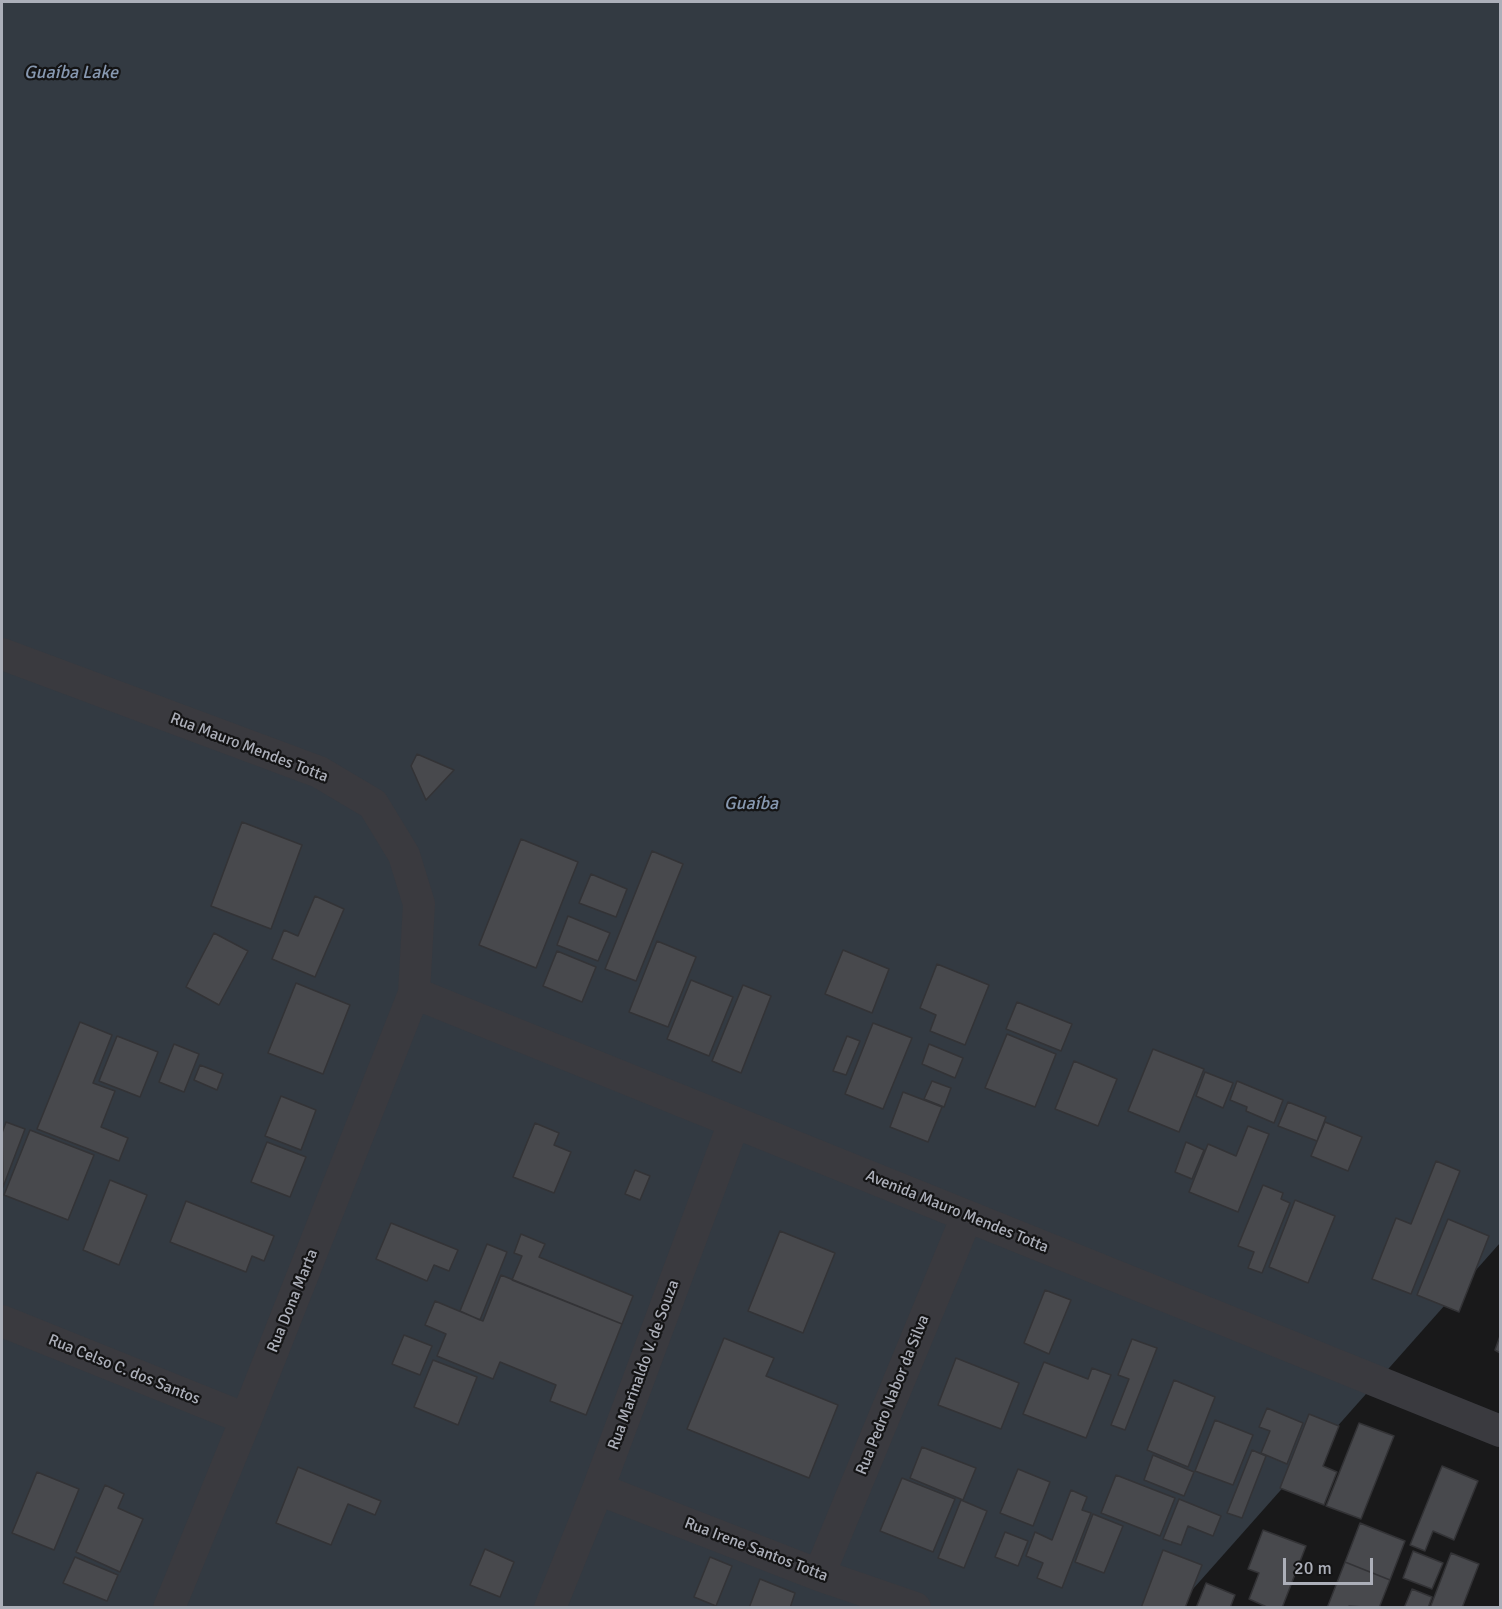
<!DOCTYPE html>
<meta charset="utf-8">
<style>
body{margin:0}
#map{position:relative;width:1502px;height:1609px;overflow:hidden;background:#19191a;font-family:Signika,sans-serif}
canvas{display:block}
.frame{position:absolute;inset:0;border:3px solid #acafb9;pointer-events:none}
.scale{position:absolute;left:1283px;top:1558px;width:90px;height:27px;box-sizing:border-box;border:3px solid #acafb9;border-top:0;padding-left:8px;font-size:18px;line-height:21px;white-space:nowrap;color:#acafb9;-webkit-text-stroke:4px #141415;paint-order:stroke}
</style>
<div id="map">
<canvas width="1502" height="1609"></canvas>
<div class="frame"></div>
<div class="scale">20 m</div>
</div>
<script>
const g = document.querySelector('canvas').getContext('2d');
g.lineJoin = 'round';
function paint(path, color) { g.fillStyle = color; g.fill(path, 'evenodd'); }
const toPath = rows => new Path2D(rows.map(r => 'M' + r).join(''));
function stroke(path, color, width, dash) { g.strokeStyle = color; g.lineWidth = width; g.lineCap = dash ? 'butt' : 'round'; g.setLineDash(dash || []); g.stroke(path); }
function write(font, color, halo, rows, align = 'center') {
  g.font = font + ' Signika,sans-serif'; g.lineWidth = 4.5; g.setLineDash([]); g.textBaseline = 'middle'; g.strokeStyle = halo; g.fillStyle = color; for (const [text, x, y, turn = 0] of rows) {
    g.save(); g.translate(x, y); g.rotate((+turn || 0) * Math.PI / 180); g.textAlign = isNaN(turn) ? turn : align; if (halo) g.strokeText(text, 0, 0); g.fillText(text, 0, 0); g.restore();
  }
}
const water = toPath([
 [2,2,1500,2,1500,1243,1177,1607,2,1608]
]);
const building = toPath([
 [417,754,454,770,426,800,411,766,417,754],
 [242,822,302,845,271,929,211,906,242,822],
 [521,839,578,862,536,968,479,945,521,839],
 [652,851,683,864,636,981,605,969,652,851],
 [591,874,627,889,616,917,579,903,591,874],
 [315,896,344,909,315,977,272,959,284,930,298,936,315,896],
 [568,916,610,933,598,961,557,945,568,916],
 [214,933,248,951,219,1005,186,987,214,933],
 [657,941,696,957,668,1027,629,1012,657,941],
 [843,950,889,969,872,1013,825,994,843,950],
 [557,951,596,967,582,1002,543,986,557,951],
 [937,964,989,985,965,1045,930,1031,936,1015,920,1008,937,964],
 [691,980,733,997,709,1056,667,1039,691,980],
 [296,983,350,1005,323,1074,268,1053,296,983],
 [743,985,771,996,741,1073,712,1061,743,985],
 [1017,1002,1072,1024,1061,1051,1006,1029,1017,1002],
 [80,1022,112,1035,93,1083,115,1091,101,1127,128,1138,119,1161,37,1129,80,1022],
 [873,1023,912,1038,883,1109,845,1094,873,1023],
 [1007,1034,1056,1054,1035,1107,985,1088,1007,1034],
 [117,1036,158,1052,140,1097,99,1081,117,1036],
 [847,1036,860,1041,846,1075,833,1071,847,1036],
 [174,1044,199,1054,184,1092,159,1082,174,1044],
 [929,1044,963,1058,955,1078,922,1064,929,1044],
 [1153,1049,1204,1069,1179,1132,1128,1111,1153,1049],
 [1074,1061,1117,1079,1098,1126,1055,1109,1074,1061],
 [200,1065,223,1074,217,1090,194,1080,200,1065],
 [1205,1072,1233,1083,1223,1108,1196,1096,1205,1072],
 [932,1081,951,1088,944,1107,924,1099,932,1081],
 [1237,1081,1283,1100,1274,1123,1246,1111,1247,1107,1230,1100,1237,1081],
 [903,1092,942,1107,928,1142,890,1127,903,1092],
 [281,1096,316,1110,301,1150,265,1136,281,1096],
 [1288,1102,1326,1117,1317,1141,1278,1126,1288,1102],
 [6,1122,25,1129,3,1187,2,1133,6,1122],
 [1325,1122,1362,1137,1348,1171,1311,1156,1325,1122],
 [535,1123,559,1133,554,1145,571,1152,554,1193,513,1177,535,1123],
 [1248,1126,1269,1134,1238,1212,1189,1192,1208,1144,1236,1156,1248,1126],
 [30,1130,94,1155,68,1220,4,1195,30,1130],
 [267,1142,306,1157,290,1197,251,1182,267,1142],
 [1186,1142,1204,1150,1192,1179,1175,1172,1186,1142],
 [1436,1161,1460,1171,1411,1294,1372,1279,1396,1218,1411,1224,1436,1161],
 [635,1170,650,1176,640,1200,625,1194,635,1170],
 [110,1180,147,1195,119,1265,83,1250,110,1180],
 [1263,1185,1283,1193,1281,1199,1290,1203,1262,1273,1248,1268,1254,1252,1238,1246,1263,1185],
 [1295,1200,1335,1216,1308,1283,1269,1267,1295,1200],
 [186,1201,274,1236,264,1261,252,1256,246,1272,170,1242,186,1201],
 [1448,1219,1489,1236,1459,1312,1417,1295,1448,1219],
 [391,1223,458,1250,449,1271,434,1265,427,1281,376,1259,391,1223],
 [780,1231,835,1253,803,1333,748,1311,780,1231],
 [521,1234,545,1244,539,1257,633,1296,622,1324,512,1280,522,1256,514,1253,521,1234],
 [487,1244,507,1252,480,1320,460,1311,487,1244],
 [501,1275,622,1324,586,1415,550,1401,556,1385,500,1362,493,1379,437,1356,446,1334,425,1325,435,1301,483,1321,501,1275],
 [1045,1290,1071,1300,1049,1354,1024,1343,1045,1290],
 [404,1335,432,1346,420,1375,392,1364,404,1335],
 [1500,1336,1500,1353,1495,1350,1500,1336],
 [724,1338,774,1358,766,1376,838,1405,809,1478,687,1429,724,1338],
 [1132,1339,1157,1348,1125,1430,1111,1425,1129,1379,1118,1375,1132,1339],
 [956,1358,1019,1383,1001,1429,938,1405,956,1358],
 [433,1360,477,1377,458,1425,414,1407,433,1360],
 [1044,1362,1088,1379,1092,1368,1111,1375,1086,1438,1023,1414,1044,1362],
 [1174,1380,1215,1397,1188,1467,1147,1450,1174,1380],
 [1267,1408,1303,1423,1287,1464,1261,1453,1270,1431,1259,1427,1267,1408],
 [1309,1414,1339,1426,1323,1466,1337,1472,1324,1505,1280,1488,1309,1414],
 [1215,1420,1253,1435,1233,1485,1195,1471,1215,1420],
 [1359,1423,1394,1436,1361,1519,1326,1506,1359,1423],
 [922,1447,976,1468,963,1500,910,1478,922,1447],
 [1252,1450,1266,1456,1242,1518,1227,1513,1252,1450],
 [1153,1455,1194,1472,1184,1496,1144,1480,1153,1455],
 [1442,1466,1478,1481,1454,1540,1433,1531,1425,1551,1410,1545,1442,1466],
 [298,1467,381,1501,375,1515,348,1504,331,1545,276,1523,298,1467],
 [1018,1469,1050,1482,1033,1526,1000,1513,1018,1469],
 [37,1472,79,1489,54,1550,12,1533,37,1472],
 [1116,1475,1175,1498,1160,1536,1101,1513,1116,1475],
 [902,1478,955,1499,933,1552,880,1531,902,1478],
 [105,1485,124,1494,118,1508,143,1519,120,1572,76,1552,105,1485],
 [1071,1490,1087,1497,1082,1510,1091,1513,1062,1588,1037,1578,1043,1563,1026,1556,1035,1532,1052,1540,1071,1490],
 [1179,1499,1221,1516,1213,1536,1188,1526,1181,1545,1163,1539,1179,1499],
 [961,1500,987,1511,964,1568,938,1558,961,1500],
 [1093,1514,1123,1526,1104,1573,1075,1562,1093,1514],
 [1360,1523,1405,1541,1390,1580,1345,1562,1360,1523],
 [1263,1530,1306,1546,1282,1608,1269,1608,1249,1599,1259,1573,1248,1569,1263,1530],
 [1005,1532,1028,1541,1018,1566,995,1557,1005,1532],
 [485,1549,514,1562,500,1597,470,1585,485,1549],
 [1163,1550,1202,1565,1185,1608,1141,1608,1163,1550],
 [1413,1551,1443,1563,1432,1589,1403,1578,1413,1551],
 [1451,1553,1479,1564,1462,1608,1430,1608,1451,1553],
 [75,1557,118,1575,107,1601,63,1583,75,1557],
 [710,1557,732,1566,716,1606,694,1597,710,1557],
 [1345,1562,1390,1580,1379,1608,1349,1606,1349,1608,1327,1608,1345,1562],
 [760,1579,795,1593,790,1608,749,1608,760,1579],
 [1206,1583,1235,1595,1230,1608,1196,1608,1206,1583],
 [1412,1589,1432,1597,1428,1608,1404,1608,1412,1589]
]);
const minor = toPath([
 [2,654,319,772,373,804,404,855,419,904,414,993,246,1419,169,1608],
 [414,993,1500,1431],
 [2,1321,246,1419],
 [598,1489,819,1575,915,1608],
 [819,1575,967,1216],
 [550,1608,598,1489,734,1122]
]);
const streetNames = [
 ["Rua Mauro Mendes Totta",249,748,21],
 ["Avenida Mauro Mendes Totta",957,1212,22],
 ["Rua Dona Marta",293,1301,-68],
 ["Rua Marinaldo V. de Souza",644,1365,-70],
 ["Rua Celso C. dos Santos",124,1370,22],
 ["Rua Pedro Nabor da Silva",893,1395,-68],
 ["Rua Irene Santos Totta",756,1550,21]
];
const waterNames = [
 ["Guaíba Lake",71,73],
 ["Guaíba",751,804]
];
paint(water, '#333a42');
paint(building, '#48494d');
stroke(building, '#333336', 1.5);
stroke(minor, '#3a3a3f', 32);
write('16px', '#acafb9', '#141415', streetNames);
write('italic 18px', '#8798b0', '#141415', waterNames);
</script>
